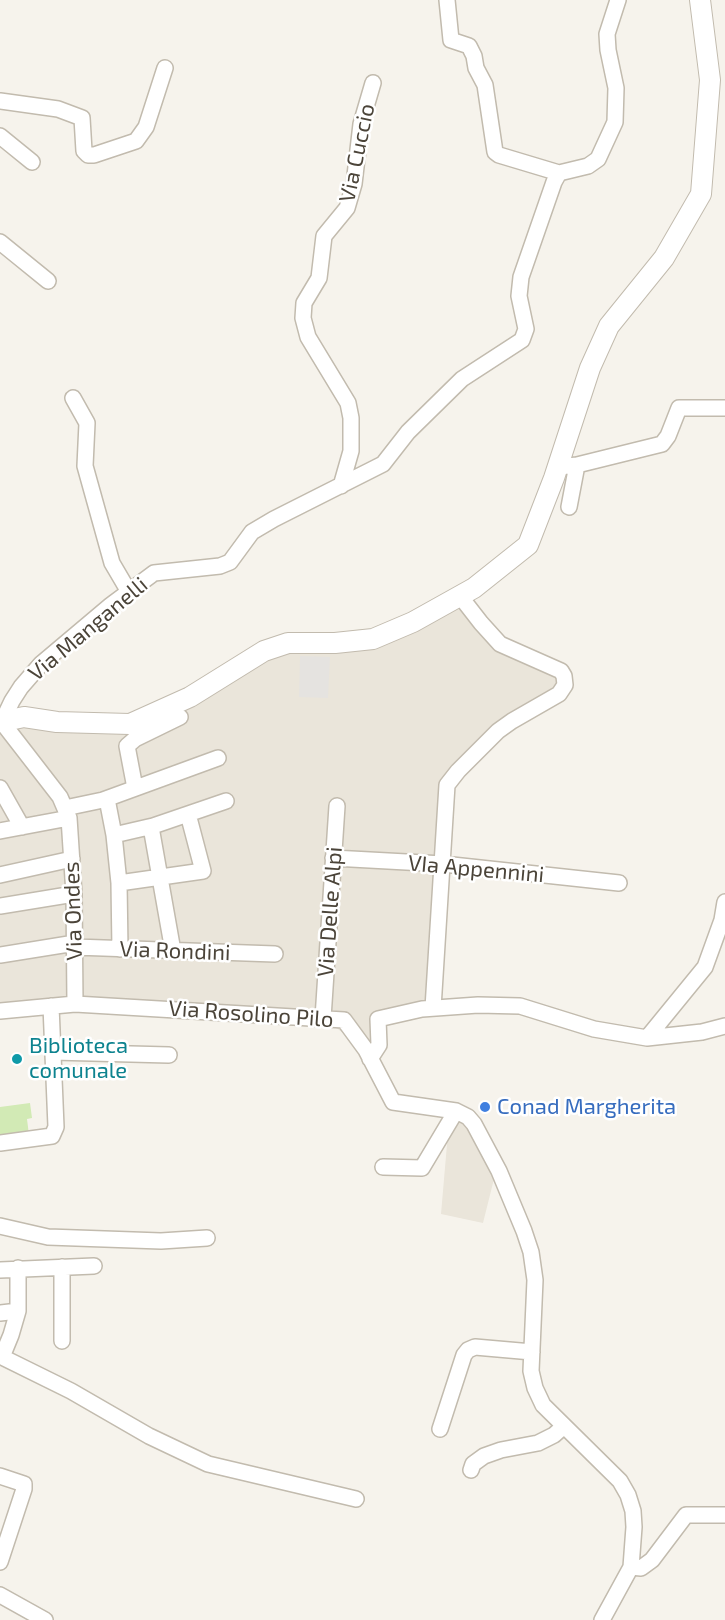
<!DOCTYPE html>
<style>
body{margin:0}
canvas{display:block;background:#f6f3ec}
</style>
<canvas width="725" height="1620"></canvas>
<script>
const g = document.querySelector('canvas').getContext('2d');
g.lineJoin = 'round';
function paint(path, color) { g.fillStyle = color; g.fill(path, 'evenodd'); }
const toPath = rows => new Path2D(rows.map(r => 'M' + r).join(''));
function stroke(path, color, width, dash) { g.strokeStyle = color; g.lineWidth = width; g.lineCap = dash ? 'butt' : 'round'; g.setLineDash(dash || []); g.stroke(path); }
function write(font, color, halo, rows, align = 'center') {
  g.font = font + ' "Exo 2",sans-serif'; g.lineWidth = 5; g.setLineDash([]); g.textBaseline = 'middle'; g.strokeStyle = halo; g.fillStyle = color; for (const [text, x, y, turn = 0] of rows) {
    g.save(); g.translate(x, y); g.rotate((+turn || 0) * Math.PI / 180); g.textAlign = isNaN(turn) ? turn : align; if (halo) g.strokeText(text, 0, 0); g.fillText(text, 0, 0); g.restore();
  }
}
const residential = toPath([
 [460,596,500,644,548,664,565,685,512,721,447,784,433,1008,379,1019,379,1045,366,1050,323,1018,75,1004,0,1011,0,722,130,724,264,651,373,639],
 [456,1111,497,1167,483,1223,441,1214,449,1121]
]);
const green = toPath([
 [30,1103,32,1118,27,1119,29,1135,0,1139,0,1107]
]);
const parking = toPath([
 [300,656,330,657,328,698,299,697]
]);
const minor = toPath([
 [447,0,451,40,469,46,474,56,476,68,485,85,495,152,499,155,559,173],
 [0,101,58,109,82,118,84,151,88,155,94,155,136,141,146,127,165,68],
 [0,136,32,162],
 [0,242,48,281],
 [73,398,87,423,85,466,112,563,129,592],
 [558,467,577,465,662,444,668,436,679,408,725,408],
 [341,486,351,451,351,418,348,403,308,337,303,318,304,303,319,278,324,236,347,208,354,184,361,124,373,83],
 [569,507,577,465],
 [0,788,22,827],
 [135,788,127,746,135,739,180,717],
 [107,799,114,835,119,883,120,949],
 [65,808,103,800,218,758],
 [151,827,173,951],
 [0,831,69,818],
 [114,835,153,826,226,801],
 [333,858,443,864,619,883],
 [0,875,72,859],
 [119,883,203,871,188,814],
 [0,906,74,894],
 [75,947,275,954],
 [0,955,75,943],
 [75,1004,74,894,69,818,60,797,2,722,12,701,21,687,41,664,111,605,154,573,220,566,230,562,252,532,274,519,383,464,408,432,462,379,522,340,526,329,519,296,521,277,554,182,559,173,588,166,598,159,615,122,616,88,608,50,607,34,618,0],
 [433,1008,447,785,458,771,498,731,512,721,559,694,565,685,564,676,561,671,500,644,481,623,460,596],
 [0,1011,75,1004,344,1020,366,1050,393,1102,456,1111,468,1117,474,1124,499,1171,524,1231,531,1252,535,1280,531,1371,535,1388,543,1405,620,1481,628,1495,633,1511,634,1527,631,1567,602,1620],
 [323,1018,337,806],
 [647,1038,705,967,722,920,725,902],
 [53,1052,169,1055],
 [370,1059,379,1045,378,1019,422,1009,478,1005,520,1006,594,1029,647,1038,702,1032,725,1026],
 [0,1143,52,1136,56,1127,51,1006],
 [383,1167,422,1168,456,1111],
 [0,1226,48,1237,161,1241,207,1238],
 [62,1267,62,1341],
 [0,1270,94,1266],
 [0,1313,18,1311],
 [0,1356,71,1391,149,1436,208,1464,356,1499],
 [2,1357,11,1335,18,1311,18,1268],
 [440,1429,464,1355,468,1350,475,1347,532,1352],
 [471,1470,473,1464,484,1456,501,1450,538,1443,554,1435,564,1426],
 [0,1476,24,1484,24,1489,0,1562],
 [631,1567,641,1568,652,1560,686,1515,725,1515],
 [0,1595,45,1620]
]);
const tertiary = toPath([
 [0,722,24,717,57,722,130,724,190,697,264,651,288,643,335,643,373,639,413,622,474,588,528,545,554,478,590,368,609,326,664,258,701,194,710,80,700,0]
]);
const markers = [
 [17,1059,6,"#0f9aa8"],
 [485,1107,6,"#3f7fe0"]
];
const streetNames = [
 ["Via Cuccio",357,153,-78],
 ["Via Manganelli",88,629,-40],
 ["VIa Appennini",476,869,5],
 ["Via Ondes",73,911,-92],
 ["Via Delle Alpi",330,912,-86],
 ["Via Rondini",175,951,2],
 ["Via Rosolino Pilo",251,1014,4]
];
const cultureNames = [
 ["Biblioteca",29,1046],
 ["comunale",29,1071]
];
const shopNames = [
 ["Conad Margherita",497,1107]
];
paint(residential, '#eae5da');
paint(green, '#d2eab5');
paint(parking, '#e5e3e0');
stroke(minor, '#c2bbae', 18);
stroke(tertiary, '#c2bbae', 22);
stroke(minor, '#fff', 15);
stroke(tertiary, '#fff', 20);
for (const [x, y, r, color] of markers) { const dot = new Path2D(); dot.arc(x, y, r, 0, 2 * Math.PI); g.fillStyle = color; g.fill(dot); stroke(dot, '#fff', 2); }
write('22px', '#4b4439', '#fff', streetNames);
write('22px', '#0d838f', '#fff', cultureNames, 'left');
write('22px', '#366cbe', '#fff', shopNames, 'left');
</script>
